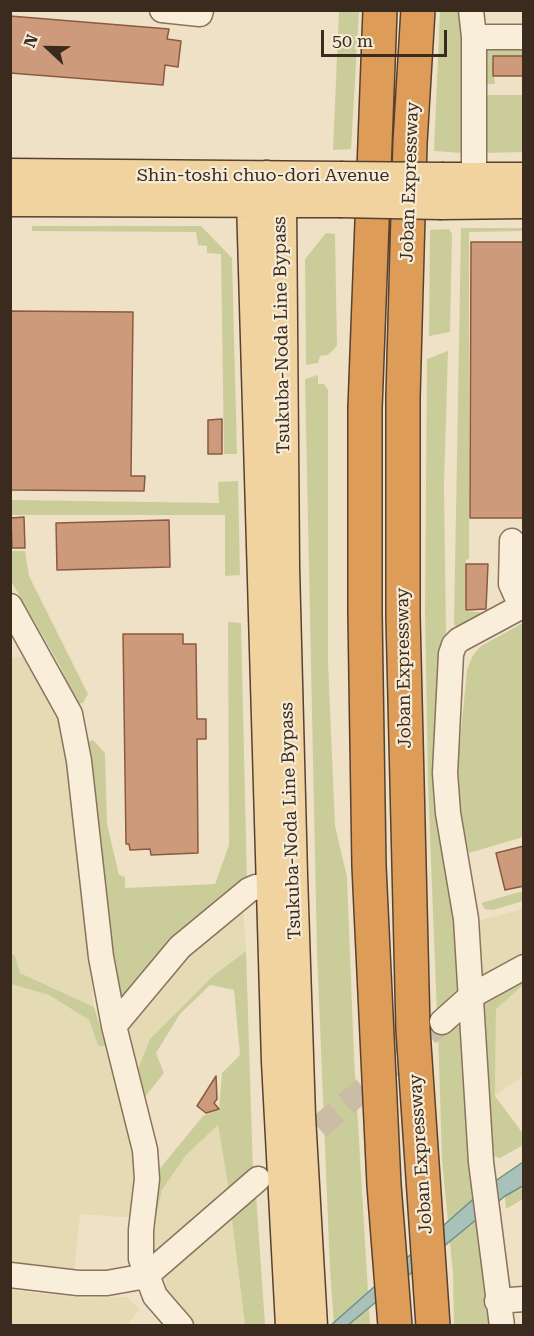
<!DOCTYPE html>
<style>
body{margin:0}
#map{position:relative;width:534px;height:1336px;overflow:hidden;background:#efe1c6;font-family:"Roboto Serif",serif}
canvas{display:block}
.frame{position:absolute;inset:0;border:12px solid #3b2b1f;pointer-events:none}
.north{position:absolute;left:18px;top:18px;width:60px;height:60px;-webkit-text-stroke:4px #f6ebd6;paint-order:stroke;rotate:292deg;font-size:16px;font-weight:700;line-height:24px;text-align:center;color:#3b2b1f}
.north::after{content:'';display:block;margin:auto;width:21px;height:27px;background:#3b2b1f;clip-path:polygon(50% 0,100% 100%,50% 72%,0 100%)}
.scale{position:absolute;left:321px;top:30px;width:126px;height:27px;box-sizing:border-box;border:3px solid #3b2b1f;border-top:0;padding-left:8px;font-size:18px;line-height:21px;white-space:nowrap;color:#3b2b1f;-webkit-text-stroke:4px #f6ebd6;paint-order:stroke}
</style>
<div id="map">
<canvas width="534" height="1336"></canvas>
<div class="frame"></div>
<div class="north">N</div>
<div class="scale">50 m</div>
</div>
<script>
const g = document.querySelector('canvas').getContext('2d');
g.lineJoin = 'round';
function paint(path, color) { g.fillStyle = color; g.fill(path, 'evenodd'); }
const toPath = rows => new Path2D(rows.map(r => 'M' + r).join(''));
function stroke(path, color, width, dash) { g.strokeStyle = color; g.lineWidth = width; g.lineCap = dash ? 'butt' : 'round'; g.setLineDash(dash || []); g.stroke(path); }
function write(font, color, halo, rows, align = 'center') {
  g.font = font + ' "Roboto Serif",serif'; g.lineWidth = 4.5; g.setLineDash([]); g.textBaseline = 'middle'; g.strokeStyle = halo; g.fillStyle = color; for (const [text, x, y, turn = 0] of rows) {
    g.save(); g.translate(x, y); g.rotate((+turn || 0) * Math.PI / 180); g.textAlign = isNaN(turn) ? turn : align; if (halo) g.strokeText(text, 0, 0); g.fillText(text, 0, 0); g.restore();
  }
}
const farmland = toPath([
 [10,657,24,657,41,680,59,718,74,796,94,1007,20,973,15,955,11,954],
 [243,904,246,951,214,975,150,1039,136,1074,126,1025,188,948],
 [523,909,523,961,481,985,474,925,478,921],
 [10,984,49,995,89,1020,98,1046,106,1046,116,1084,130,1121,140,1168,137,1218,80,1214,74,1275,11,1265],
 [523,985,523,1076,495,1096,496,1008],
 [219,1124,229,1191,153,1257,153,1230,162,1190,186,1155],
 [231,1212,245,1325,196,1325,168,1295,165,1274],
 [10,1290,82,1298,127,1297,139,1309,127,1325,11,1325]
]);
const green = toPath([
 [339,11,359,11,351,149,333,150],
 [440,11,462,11,467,147,462,153,434,151],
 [523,45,523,56,492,56,495,84,485,84,483,54,492,46],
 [482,95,523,95,523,152,486,153,482,147],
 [32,226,201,226,232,258,237,454,224,454,221,254,207,253,207,246,198,245,196,232,32,231],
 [461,228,523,228,523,231,469,232,469,559,466,560,465,611,490,613,464,629,454,625],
 [449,229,452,234,450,332,429,336,430,230],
 [326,233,335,234,337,346,328,355,320,356,318,363,306,365,305,259],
 [448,351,444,486,446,632,439,717,461,991,437,1015,428,785,425,612,427,359],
 [318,375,318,384,324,384,328,390,328,662,335,826,347,877,354,1057,370,1325,334,1325,330,1269,317,952,305,379],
 [238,481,240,575,225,576,225,515,11,515,11,500,219,503,218,482],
 [11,551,25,551,29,576,88,694,83,703,77,704,60,666,11,581],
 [228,622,241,623,247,884,127,1002,118,1001,86,743,93,740,105,753,107,824,119,875,125,877,125,888,215,884,229,845],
 [523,623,523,837,469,853,459,805,458,762,467,670,473,655,481,646],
 [523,891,523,901,493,910,485,909,481,903],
 [246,951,253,1171,229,1191,218,1125,186,1155,162,1190,153,1230,153,1257,149,1231,157,1172,203,1116,219,1109,222,1073,240,1055,234,990,210,985,180,1014,156,1053,164,1073,145,1097,136,1074,150,1039,214,975],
 [11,954,15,955,20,973,94,1007,106,1046,98,1046,89,1020,49,995,11,984],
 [523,972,523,985,496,1009,495,1096,524,1135,523,1145,500,1158,489,1155,479,999],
 [449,1022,462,1028,493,1325,454,1325,453,1274,442,1160,438,1031],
 [523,1188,523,1199,506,1209,505,1196],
 [256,1194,265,1325,245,1325,231,1212]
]);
const water = toPath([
 [523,1162,523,1186,505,1196,348,1325,330,1326,488,1186,523,1162]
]);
const building = toPath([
 [10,16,169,29,167,39,181,41,178,67,165,65,163,85,10,73,10,16],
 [493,56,524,56,524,76,493,76,493,56],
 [471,242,524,242,524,518,470,518,471,242],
 [10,311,133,312,131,476,145,476,144,491,10,490,10,311],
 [222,419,222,454,208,454,208,420,222,419],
 [24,517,25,548,12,548,11,518,24,517],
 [169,520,170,567,57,570,56,523,169,520],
 [466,564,488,564,486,609,466,610,466,564],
 [123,634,183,634,183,644,196,644,197,719,206,719,206,739,197,739,198,853,151,855,150,849,130,850,129,844,126,844,123,634],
 [524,846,524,886,505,890,496,853,524,846],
 [216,1076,217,1099,214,1103,219,1109,206,1113,197,1106,216,1076]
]);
const minorTunnel = toPath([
 [291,1151,442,1022]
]);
const minor = toPath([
 [162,10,200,14,201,10],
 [471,10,474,37,474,178],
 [474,37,524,37],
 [512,541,511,584,521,606],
 [10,606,70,714,79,761,101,957,114,1026,145,1150,147,1179,141,1230,141,1259,155,1296,181,1326],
 [442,1022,471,996,524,967],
 [114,1026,180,947,249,890,256,887,271,886],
 [10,1275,78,1283,107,1283,146,1276,258,1179],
 [497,1301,524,1299],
 [502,1326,481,1162,466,919,448,813,445,773,451,654,454,645,459,640,524,605]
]);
const major = toPath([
 [10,174,340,177],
 [267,176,252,201,277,1062,291,1326],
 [267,176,281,202,284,567,292,875,300,1116,312,1326],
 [444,178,524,178],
 [10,201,339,202],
 [442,204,524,203]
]);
const highway = toPath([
 [380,10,365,408,365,614,369,866,384,1185,395,1326],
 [418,10,410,143,403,397,403,616,413,1030,433,1326]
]);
const majorBridge = toPath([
 [340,177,444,178],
 [339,202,442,204]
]);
const streetNames = [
 ["Shin-toshi chuo-dori Avenue",263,176],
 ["Joban Expressway",410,182,-88],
 ["Tsukuba-Noda Line Bypass",282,335,-91],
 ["Joban Expressway",404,668,-91],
 ["Tsukuba-Noda Line Bypass",291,821,-92],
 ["Joban Expressway",421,1154,-94]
];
paint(farmland, '#e4dab4');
paint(green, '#cacd9a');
paint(water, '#a8c2b9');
stroke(water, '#6e9187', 1.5);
paint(building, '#cd9a7c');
stroke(building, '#8a5a41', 1.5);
stroke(minorTunnel, '#cbbda5', 24, [24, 12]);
stroke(minor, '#8a725c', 27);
stroke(major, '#584130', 33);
stroke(highway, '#584130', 36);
stroke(minor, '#f9eeda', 24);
stroke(major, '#f1d39f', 30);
stroke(highway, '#dd9c58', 33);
stroke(majorBridge, '#584130', 33, []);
stroke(majorBridge, '#f1d39f', 30);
write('18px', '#3b2b1f', '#f6ebd6', streetNames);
</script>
